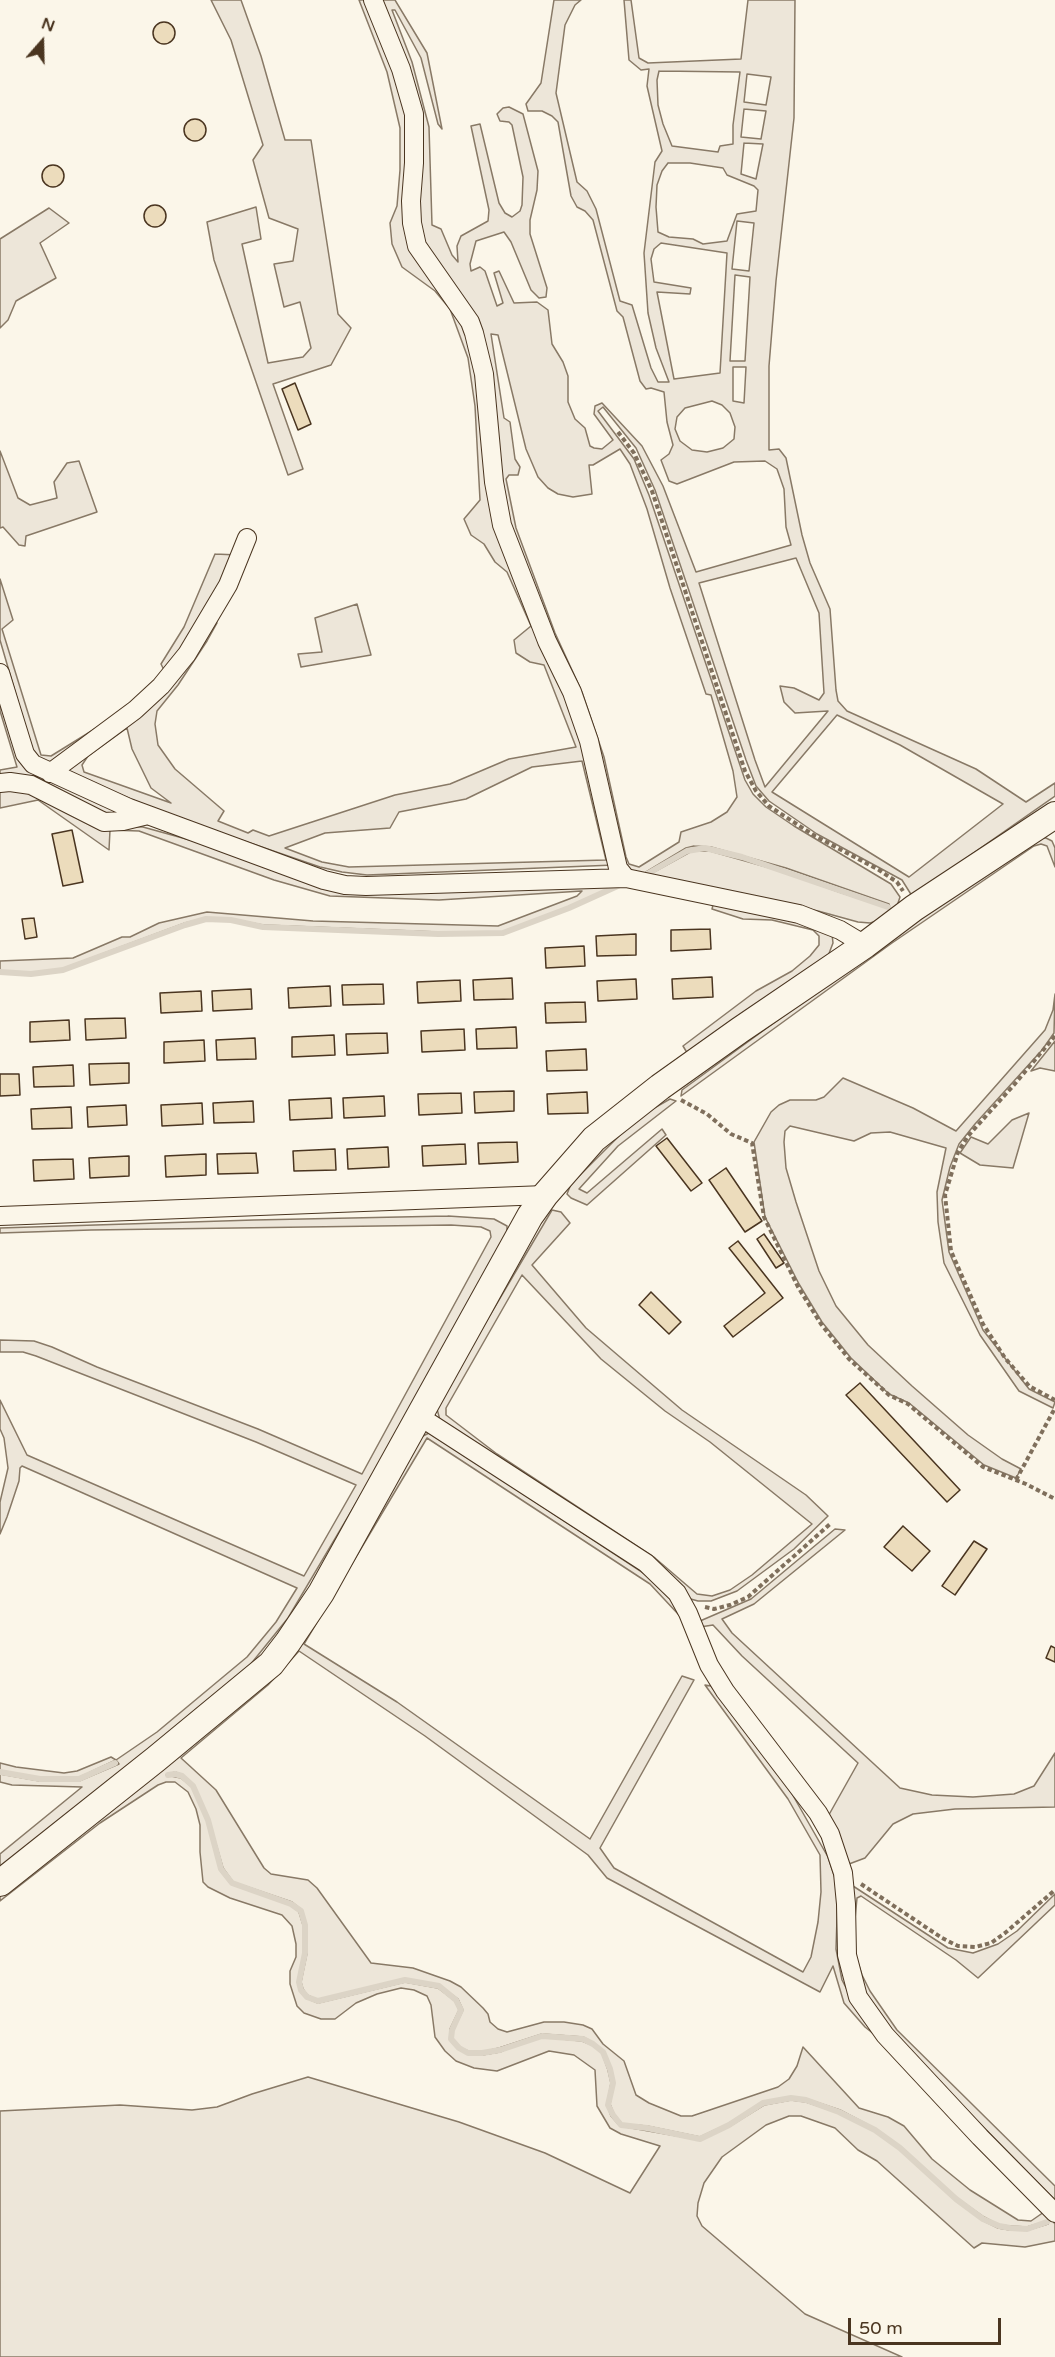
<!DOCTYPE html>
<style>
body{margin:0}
#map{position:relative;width:1055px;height:2357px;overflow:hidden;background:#fbf6e9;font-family:"Varela Round",sans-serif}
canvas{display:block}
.north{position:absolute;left:12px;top:12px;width:60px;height:60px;-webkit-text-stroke:4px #fbf6e9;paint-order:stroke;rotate:20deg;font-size:16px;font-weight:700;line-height:24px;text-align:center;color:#4a3520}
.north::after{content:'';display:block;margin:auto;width:21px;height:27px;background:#4a3520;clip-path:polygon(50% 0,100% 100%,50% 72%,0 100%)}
.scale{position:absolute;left:848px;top:2318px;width:153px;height:27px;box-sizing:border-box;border:3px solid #4a3520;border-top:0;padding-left:8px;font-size:18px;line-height:21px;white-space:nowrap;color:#4a3520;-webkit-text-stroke:4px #fbf6e9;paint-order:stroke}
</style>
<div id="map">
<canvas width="1055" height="2357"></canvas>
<div class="north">N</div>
<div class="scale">50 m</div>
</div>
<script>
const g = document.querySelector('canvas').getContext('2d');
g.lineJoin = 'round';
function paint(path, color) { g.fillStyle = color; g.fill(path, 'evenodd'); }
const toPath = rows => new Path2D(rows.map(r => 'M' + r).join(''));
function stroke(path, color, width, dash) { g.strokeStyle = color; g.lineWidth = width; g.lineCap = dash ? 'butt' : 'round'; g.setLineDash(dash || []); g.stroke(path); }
const green = toPath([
 [211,0,241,0,261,56,285,140,311,140,338,314,351,328,331,365,273,384,303,469,288,475,214,260,207,222,256,207,261,239,242,244,268,363,303,357,311,348,300,302,284,307,274,264,293,261,298,229,269,218,253,160,263,145,231,40,211,0],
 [359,0,369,0,409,116,408,220,470,334,489,481,567,691,614,865,367,875,342,872,320,867,174,817,59,769,137,711,210,620,217,623,207,641,178,685,157,711,155,724,158,745,175,769,224,811,218,821,248,833,253,830,269,836,395,795,450,784,509,759,576,747,544,665,530,662,516,653,514,640,531,626,507,572,495,562,484,544,471,535,464,519,480,500,475,406,468,358,450,309,435,291,402,267,392,244,390,223,397,206,400,170,400,128,387,72,359,0],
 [127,728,132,749,151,788,171,803,84,772,82,765,88,756,127,728],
 [582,761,606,860,349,867,322,862,285,848,325,833,390,828,399,812,466,799,532,767,582,761],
 [378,0,395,0,427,53,442,129,438,124,421,58,395,10,392,10,412,62,429,127,432,225,441,229,452,255,458,262,457,246,461,236,488,221,489,210,471,126,480,124,499,203,505,213,512,217,520,211,522,205,523,177,512,125,509,122,500,121,497,114,503,108,509,107,523,114,538,171,537,190,530,220,530,234,547,288,546,297,539,298,531,290,511,242,504,232,476,241,470,264,471,271,480,267,485,271,497,306,503,303,494,273,499,271,514,303,537,302,548,310,552,344,563,362,568,376,568,402,575,419,585,428,590,446,594,448,602,449,613,440,594,414,595,406,602,403,642,446,663,486,696,572,791,545,786,527,784,489,777,469,765,461,734,462,677,484,669,481,661,460,669,454,673,445,667,422,664,392,651,388,646,389,640,381,623,317,617,311,593,220,585,211,577,207,571,196,558,122,552,116,542,111,528,111,526,104,541,83,554,0,581,0,575,5,565,25,556,93,577,182,587,191,596,209,620,301,632,305,651,368,658,382,669,382,656,348,648,313,644,253,655,162,662,151,647,86,649,69,641,70,629,60,624,0,631,0,639,58,648,63,741,59,748,0,795,0,794,118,776,281,769,366,769,450,779,449,786,458,802,535,810,563,830,609,836,690,838,701,847,711,976,769,1026,802,1055,783,1055,796,912,896,902,880,817,834,769,801,756,786,746,760,655,490,636,448,603,407,598,411,634,459,649,495,745,780,753,794,766,807,794,826,891,884,900,897,897,906,877,921,870,923,858,922,818,911,627,870,506,524,489,373,419,235,419,150,378,0],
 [659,71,740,72,733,125,733,144,720,146,718,152,672,146,663,124,658,105,657,80,659,71],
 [747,74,771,77,766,105,744,102,747,74],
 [744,109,766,111,761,139,741,137,744,109],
 [744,143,763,144,756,179,741,174,744,143],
 [668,163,690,163,723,168,727,175,754,186,758,190,756,211,737,214,727,241,703,244,693,239,669,237,658,232,656,207,657,185,662,171,668,163],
 [737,221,754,223,749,271,732,269,737,221],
 [661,243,727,253,720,373,674,379,657,292,690,294,691,288,654,282,651,259,654,249,661,243],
 [735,275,750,277,745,361,730,361,735,275],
 [491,334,498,335,526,449,538,477,548,488,558,494,573,497,592,494,589,465,593,465,620,449,630,464,647,509,670,588,706,694,711,695,733,771,737,797,727,812,711,822,681,832,679,842,639,867,629,864,626,857,604,757,582,692,555,633,516,528,506,479,509,475,518,475,520,467,515,459,510,422,504,418,491,334],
 [733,367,746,367,744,403,733,401,733,367],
 [712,401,722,405,730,413,735,427,734,439,723,448,707,452,692,450,680,441,675,429,677,417,685,408,712,401],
 [796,558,819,613,824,693,819,700,794,688,780,686,784,702,795,713,828,711,765,787,755,760,699,583,796,558],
 [837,715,900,745,1003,804,909,877,772,792,837,715],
 [694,846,711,847,786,868,889,904,890,908,839,892,784,872,710,851,692,851,652,873,646,872,686,848,694,846],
 [49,208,69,223,40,243,56,278,16,301,8,320,0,328,0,239,49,208],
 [0,451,18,498,30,505,57,498,54,482,67,463,79,461,97,512,26,536,25,546,19,545,3,527,0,528,0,451],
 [215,554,238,555,161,685,47,769,32,750,0,640,0,579,13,620,2,629,41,755,51,756,119,714,165,672,161,664,184,627,215,554],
 [357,604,371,655,301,667,298,654,322,652,315,618,357,604],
 [0,687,22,754,130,815,108,816,0,777,0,770,17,767,0,711,0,687],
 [0,791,22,791,111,826,143,827,233,852,313,884,624,882,568,907,502,932,438,932,263,925,231,919,206,918,185,923,62,969,31,973,0,971,0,961,73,958,122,937,130,937,159,923,207,912,313,921,498,926,577,896,582,891,439,900,330,896,274,880,139,831,110,830,109,850,38,800,0,808,0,791],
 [1039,838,1046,838,1052,841,1055,848,1055,867,1047,846,1041,844,1034,846,892,943,681,1096,682,1090,875,949,1039,838],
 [714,901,778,914,832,934,833,943,828,956,689,1056,683,1046,756,991,792,971,810,956,819,945,819,936,813,930,772,920,743,919,712,909,714,901],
 [1055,994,1054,1033,1042,1050,975,1124,959,1144,950,1167,942,1200,949,1252,983,1330,1029,1389,1055,1402,1053,1408,1019,1391,980,1335,944,1263,938,1222,937,1192,946,1148,890,1132,871,1133,854,1141,790,1126,785,1131,784,1142,786,1168,796,1202,819,1271,836,1306,868,1345,912,1386,968,1435,1002,1459,1021,1469,1016,1478,984,1465,909,1403,889,1394,851,1358,822,1322,799,1284,765,1217,754,1142,771,1112,779,1105,790,1100,816,1100,824,1097,843,1078,913,1108,956,1131,1045,1030,1053,1010,1055,994],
 [1055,1041,1055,1071,1040,1068,1031,1071,1055,1041],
 [670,1099,676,1101,618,1146,579,1189,587,1193,662,1129,666,1135,587,1205,571,1198,567,1194,571,1184,620,1135,649,1111,670,1099],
 [1029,1113,1013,1168,980,1165,960,1153,971,1137,988,1144,1012,1120,1029,1113],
 [552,1210,561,1212,570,1223,532,1265,586,1328,682,1410,806,1495,828,1516,794,1549,737,1591,711,1601,698,1601,687,1598,440,1420,437,1409,444,1393,552,1210],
 [522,1275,601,1359,665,1411,710,1442,812,1524,752,1575,730,1590,712,1596,697,1594,655,1558,497,1454,446,1415,446,1408,522,1275],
 [448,1216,494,1219,507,1226,507,1236,362,1493,288,1618,250,1665,128,1766,0,1867,0,1854,82,1787,12,1785,0,1782,0,1774,40,1781,79,1781,119,1764,116,1760,78,1778,40,1778,0,1771,0,1763,16,1767,64,1773,77,1771,111,1757,116,1760,157,1732,247,1657,276,1622,297,1588,22,1466,20,1468,19,1481,7,1517,0,1534,0,1502,8,1468,4,1438,0,1429,0,1400,27,1455,304,1576,356,1485,256,1442,36,1356,23,1352,0,1352,0,1340,34,1341,52,1347,97,1367,258,1429,362,1474,491,1237,490,1231,481,1227,451,1225,91,1230,0,1233,0,1228,254,1220,448,1216],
 [429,1433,437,1437,651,1578,674,1603,679,1615,650,1584,427,1438,304,1644,397,1702,590,1839,682,1676,694,1680,600,1848,614,1868,803,1972,811,1957,818,1922,821,1892,820,1855,788,1799,705,1685,711,1686,787,1785,828,1857,838,1887,836,1949,842,1980,855,2005,880,2039,865,2027,844,2003,833,1966,820,1992,607,1878,588,1855,425,1736,299,1651,268,1685,181,1758,216,1790,264,1868,271,1874,308,1880,317,1888,371,1963,413,1968,450,1981,461,1987,483,2008,488,2014,490,2022,498,2029,507,2032,544,2022,564,2022,583,2025,592,2029,603,2044,624,2061,636,2095,649,2103,681,2116,692,2116,778,2087,789,2079,797,2066,803,2047,859,2108,888,2117,904,2126,932,2159,970,2190,1018,2220,1031,2221,1044,2212,1051,2218,1055,2224,1055,2241,1025,2247,982,2243,974,2248,877,2161,858,2150,835,2128,801,2116,789,2116,766,2125,722,2157,704,2183,698,2203,697,2216,702,2226,805,2314,902,2357,0,2357,0,2111,120,2105,192,2110,217,2107,252,2094,308,2077,459,2122,545,2153,630,2193,660,2146,621,2134,610,2128,597,2106,595,2070,574,2055,549,2051,497,2071,474,2068,456,2061,445,2051,435,2037,431,2005,427,1996,414,1990,401,1988,377,1994,356,2003,335,2019,321,2019,304,2013,297,2006,290,1984,290,1971,296,1957,296,1944,292,1926,282,1915,230,1898,208,1887,203,1882,200,1852,200,1825,196,1809,188,1792,175,1782,166,1782,158,1785,100,1823,0,1901,0,1895,257,1689,421,1437,429,1433],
 [175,1772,183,1775,194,1785,209,1820,223,1868,233,1882,292,1902,302,1910,307,1936,307,1953,301,1982,303,1989,307,1995,318,2000,405,1979,439,1985,458,1999,463,2010,453,2031,453,2039,459,2047,468,2051,482,2052,499,2048,542,2034,583,2037,594,2043,604,2052,611,2069,614,2083,610,2104,614,2114,622,2124,647,2126,700,2137,728,2124,763,2102,791,2097,807,2099,840,2110,876,2129,901,2147,957,2198,984,2217,999,2225,1010,2226,1027,2227,1047,2221,1048,2224,1028,2230,1010,2230,998,2228,982,2220,955,2200,900,2149,874,2131,839,2113,806,2102,791,2100,764,2105,730,2126,700,2140,620,2126,611,2116,607,2105,611,2083,608,2070,602,2053,592,2045,582,2041,542,2037,530,2039,500,2052,482,2055,468,2054,458,2049,450,2040,450,2029,459,2010,455,2001,438,1988,405,1982,318,2003,306,1998,300,1991,298,1982,304,1952,303,1925,299,1912,291,1905,231,1884,220,1870,207,1821,192,1787,181,1778,166,1775,175,1772],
 [835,1529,845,1530,754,1604,722,1619,732,1633,900,1788,932,1795,973,1797,1014,1794,1034,1786,1055,1753,1055,1807,955,1809,913,1814,893,1824,865,1858,849,1864,826,1820,858,1763,742,1656,713,1625,700,1627,700,1621,751,1599,835,1529],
 [853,1886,948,1948,973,1953,998,1944,1017,1931,1055,1894,1055,1905,978,1978,956,1960,861,1896,857,1898,854,1930,855,1953,862,1975,870,1991,897,2030,1055,2186,1055,2200,909,2051,876,2012,863,1992,850,1953,850,1912,853,1886]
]);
const stream = toPath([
 [647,874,687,851,705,848,742,857,888,907],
 [0,972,31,974,63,970,185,925,206,919,231,920,263,927,438,934,503,933,569,908,622,884],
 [0,1772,40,1779,79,1779,115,1763],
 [168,1775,175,1774,182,1776,193,1786,208,1820,221,1869,232,1883,291,1904,301,1911,305,1925,305,1953,299,1982,301,1990,307,1997,318,2001,405,1980,439,1986,456,2000,461,2010,452,2030,451,2039,459,2048,468,2053,482,2053,500,2050,542,2036,583,2039,593,2044,603,2052,610,2069,613,2083,608,2105,613,2115,621,2125,647,2128,700,2139,729,2125,763,2103,791,2098,806,2100,839,2112,875,2130,900,2148,956,2199,983,2219,999,2226,1010,2228,1027,2229,1047,2222]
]);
const building = toPath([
 '153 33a11 11 0 1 1 22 0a11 11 0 1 1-22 0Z',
 '184 130a11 11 0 1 1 22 0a11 11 0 1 1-22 0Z',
 '42 176a11 11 0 1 1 22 0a11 11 0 1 1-22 0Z',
 '144 216a11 11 0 1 1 22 0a11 11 0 1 1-22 0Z',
 [295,383,311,424,298,430,282,389,295,383],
 [72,830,83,882,63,886,52,834,72,830],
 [34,918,37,937,25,939,22,919,34,918],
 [710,929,711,949,671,951,671,930,710,929],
 [636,934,636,955,597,956,596,936,636,934],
 [584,946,585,966,546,968,545,948,584,946],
 [712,977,713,997,673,999,672,979,712,977],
 [512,978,513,999,474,1000,473,980,512,978],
 [636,979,637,999,598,1001,597,981,636,979],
 [460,980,461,1001,418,1003,417,982,460,980],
 [383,984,384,1004,343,1005,342,985,383,984],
 [330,986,331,1006,289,1008,288,988,330,986],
 [251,989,252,1009,213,1011,212,991,251,989],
 [201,991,202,1011,161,1013,160,993,201,991],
 [585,1002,586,1022,546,1023,545,1003,585,1002],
 [125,1018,126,1038,86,1040,85,1019,125,1018],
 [69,1020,70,1040,30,1042,30,1022,69,1020],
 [516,1027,517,1048,477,1049,476,1029,516,1027],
 [464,1029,465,1050,422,1052,421,1031,464,1029],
 [387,1033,388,1053,347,1055,346,1034,387,1033],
 [334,1035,335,1055,292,1057,292,1037,334,1035],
 [255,1038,256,1059,217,1060,216,1040,255,1038],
 [204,1040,205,1061,164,1063,164,1042,204,1040],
 [586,1049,587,1070,547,1071,546,1051,586,1049],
 [129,1063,129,1083,90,1085,89,1064,129,1063],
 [73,1065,74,1086,34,1087,33,1067,73,1065],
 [0,1074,19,1074,20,1095,0,1096,0,1074],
 [514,1091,514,1111,475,1113,474,1092,514,1091],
 [587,1092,588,1113,548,1114,547,1094,587,1092],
 [461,1093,462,1113,419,1115,418,1094,461,1093],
 [384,1096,385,1116,344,1118,343,1098,384,1096],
 [331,1098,332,1118,290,1120,289,1100,331,1098],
 [253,1101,254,1122,214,1123,213,1103,253,1101],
 [202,1103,203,1124,162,1126,161,1105,202,1103],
 [126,1105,127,1125,88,1127,87,1107,126,1105],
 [71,1107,72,1128,32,1129,31,1109,71,1107],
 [667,1138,702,1183,691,1191,656,1146,667,1138],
 [517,1142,518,1162,479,1164,478,1143,517,1142],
 [465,1144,466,1164,423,1166,422,1146,465,1144],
 [388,1147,389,1167,348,1169,347,1149,388,1147],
 [335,1149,336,1170,294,1171,293,1151,335,1149],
 [256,1153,258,1173,218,1174,217,1154,256,1153],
 [206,1154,206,1175,166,1177,165,1156,206,1154],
 [129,1156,129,1176,90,1178,89,1158,129,1156],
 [73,1159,74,1179,34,1181,33,1160,73,1159],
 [726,1168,762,1221,745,1232,709,1180,726,1168],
 [764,1234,784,1263,776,1268,757,1239,764,1234],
 [738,1241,783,1298,733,1337,724,1326,765,1293,729,1248,738,1241],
 [651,1292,681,1322,669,1334,639,1305,651,1292],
 [860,1383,960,1490,947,1502,846,1395,860,1383],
 [903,1526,930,1551,912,1571,884,1547,903,1526],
 [974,1541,987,1549,955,1595,942,1586,974,1541],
 [1051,1646,1055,1648,1055,1662,1046,1658,1051,1646]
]);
const path = toPath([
 [618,432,634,453,652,491,745,771,756,791,769,806,815,836,879,870,897,882,903,891],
 [1055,1036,1013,1086,968,1136,958,1152,945,1195,951,1251,983,1324,1005,1358,1029,1386,1055,1400],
 [681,1100,707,1114,731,1134,752,1143,764,1217,798,1287,821,1324,849,1359,889,1395,908,1404,983,1467,1026,1484,1055,1499],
 [1016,1480,1055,1408],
 [705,1607,714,1609,730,1605,748,1597,830,1524],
 [861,1884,942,1938,958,1946,975,1947,991,1943,1005,1933,1055,1890]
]);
const street = toPath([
 [373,0,401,69,414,114,414,163,411,201,412,223,417,246,470,322,474,333,484,374,494,482,502,525,547,641,572,692,589,741,618,868,626,878],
 [0,673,25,754,33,764,129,808,324,880,345,885,366,886,626,878,799,914,840,930,865,945],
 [50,773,135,710,161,686,187,654,228,585,247,538],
 [0,783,10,782,31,785,104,822,123,821,148,815],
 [0,1216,545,1195],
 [419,1416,646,1563,677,1593,688,1613,709,1665,725,1691,818,1813,830,1834,843,1873,846,1904,847,1955,858,1997,885,2035,980,2137,1055,2213]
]);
const secondary = toPath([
 [0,1883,156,1759,271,1664,288,1642,321,1593,530,1216,545,1195,594,1139,660,1087,740,1030,865,945,914,908,1055,815]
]);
paint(green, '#ede6d9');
stroke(green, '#887966', 1.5);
stroke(stream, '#dcd4c6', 6);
paint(building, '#ecdcbc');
stroke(building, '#4a3520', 1.5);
stroke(street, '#4a3520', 20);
stroke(secondary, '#4a3520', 28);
stroke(path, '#7f6f5c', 4, [4.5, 3]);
stroke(street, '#fbf6e9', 18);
stroke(secondary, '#fbf6e9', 26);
</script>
